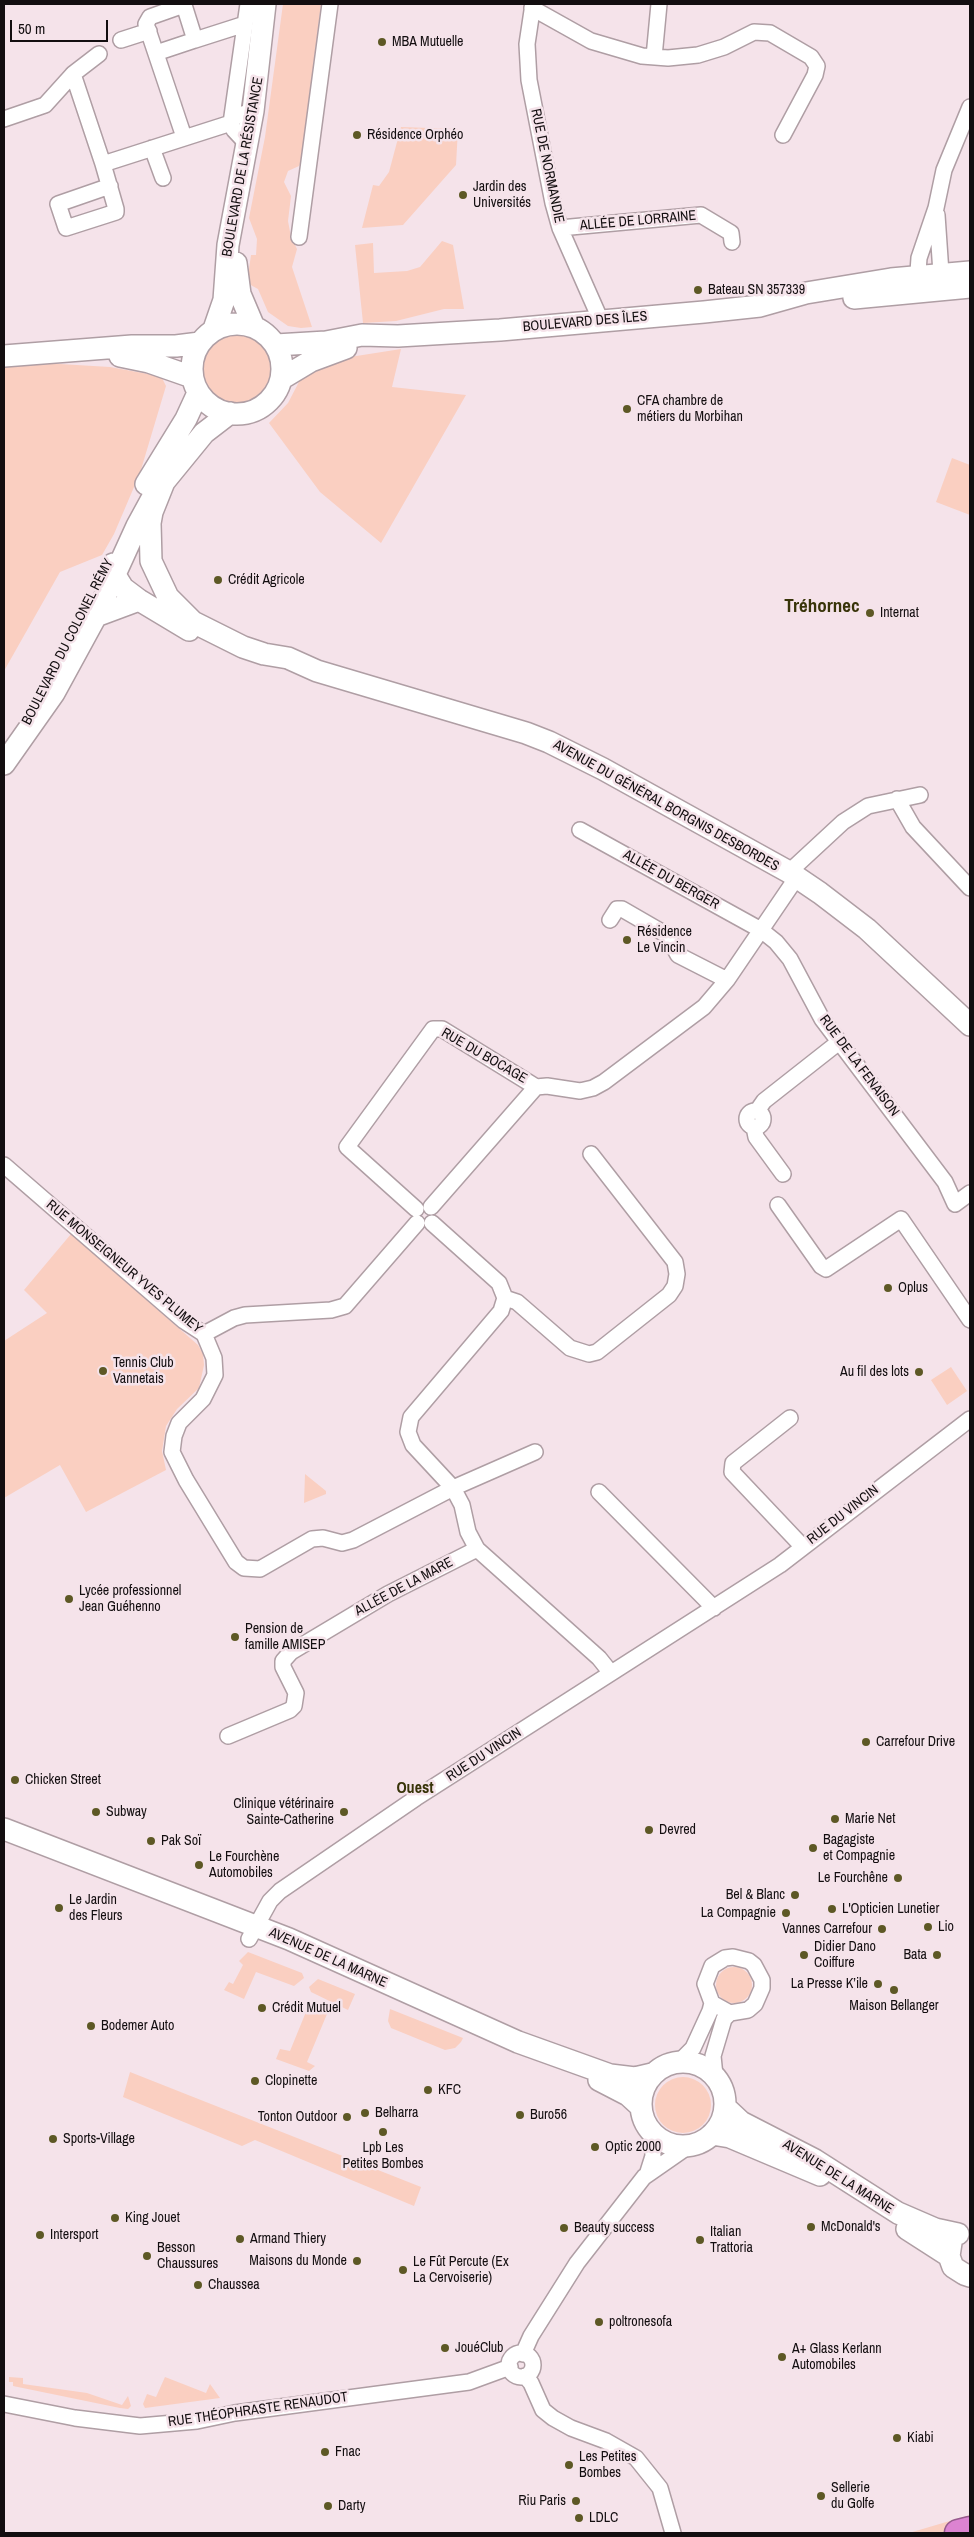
<!DOCTYPE html>
<meta charset="utf-8">
<style>
body{margin:0}
#map{position:relative;width:974px;height:2537px;overflow:hidden;background:#f5e3ea;font-family:"Archivo Narrow",sans-serif}
canvas{display:block}
.frame{position:absolute;inset:0;border:5px solid #130e10;pointer-events:none}
.scale{position:absolute;left:10px;top:20px;width:98px;height:22px;box-sizing:border-box;border:2px solid #130e10;border-top:0;padding-left:6px;font-size:15px;line-height:18px;white-space:nowrap;color:#130e10;-webkit-text-stroke:4px #f5e3ea;paint-order:stroke}
</style>
<div id="map">
<canvas width="974" height="2537"></canvas>
<div class="frame"></div>
<div class="scale">50 m</div>
</div>
<script>
const g = document.querySelector('canvas').getContext('2d');
g.lineJoin = 'round';
function paint(path, color) { g.fillStyle = color; g.fill(path, 'evenodd'); }
const toPath = rows => new Path2D(rows.map(r => 'M' + r).join(''));
function stroke(path, color, width, dash) { g.strokeStyle = color; g.lineWidth = width; g.lineCap = dash ? 'butt' : 'round'; g.setLineDash(dash || []); g.stroke(path); }
function write(font, color, halo, rows, align = 'center') {
  g.font = font + ' "Archivo Narrow",sans-serif'; g.lineWidth = 5; g.setLineDash([]); g.textBaseline = 'middle'; g.strokeStyle = halo; g.fillStyle = color; for (const [text, x, y, turn = 0] of rows) {
    g.save(); g.translate(x, y); g.rotate((+turn || 0) * Math.PI / 180); g.textAlign = isNaN(turn) ? turn : align; if (halo) g.strokeText(text, 0, 0); g.fillText(text, 0, 0); g.restore();
  }
}
const green = toPath([
 [283,4,321,4,301,162,299,166,288,171,284,182,291,196,288,221,291,237,297,249,292,267,312,327,301,328,288,326,268,312,258,289,247,283,251,255,256,255,257,239,249,218,265,137],
 [401,127,458,129,456,165,403,225,362,228,373,185,379,186,389,172],
 [442,241,453,245,464,309,444,309,396,321,363,323,355,245,373,243,374,273,407,271,420,267],
 '201 368a35 35 0 1 1 70 0a35 35 0 1 1-70 0Z',
 [401,349,392,387,466,395,381,543,320,492,269,423,288,403,301,378,350,357],
 [43,363,110,367,148,374,162,378,166,386,140,473,114,534,102,555,60,572,4,671,4,365],
 [952,458,970,465,970,515,936,502],
 [71,1234,198,1345,203,1354,204,1365,199,1388,177,1409,166,1426,162,1451,166,1470,86,1512,60,1465,4,1498,4,1341,47,1313,24,1290],
 [951,1367,967,1391,947,1405,931,1380],
 [305,1474,326,1491,326,1494,304,1503],
 [248,1952,302,1973,304,1978,294,1986,256,1972,244,1999,224,1990,229,1982,233,1984,243,1965,239,1961],
 '716 1985a18 18 0 1 1 36 0a18 18 0 1 1-36 0Z',
 [318,1979,355,1994,348,2010,311,1992,309,1987],
 [308,2007,327,2014,307,2062,315,2066,309,2071,276,2059,280,2049,290,2051],
 [390,2009,463,2038,461,2042,455,2048,445,2050,391,2028,388,2021],
 [130,2072,421,2187,414,2206,255,2140,242,2146,123,2097],
 '655 2105a28 28 0 1 1 56 0a28 28 0 1 1-56 0Z',
 [9,2377,23,2378,23,2384,87,2393,122,2405,128,2396,131,2406,128,2409,120,2408,13,2386,13,2382,9,2382],
 [165,2377,206,2393,210,2384,220,2398,145,2408,143,2404,147,2394,156,2397],
 [970,2515,970,2533,909,2533]
]);
const street = toPath([
 [533,4,527,44,529,80,553,203,560,228,601,321],
 [532,8,591,41,642,56,668,58,698,55,724,47,754,32,770,33,811,57,817,66,815,75,783,135],
 [121,40,149,31],
 [195,40,245,24],
 [156,53,195,40,184,5,150,17,146,24,184,137],
 [99,54,73,74,103,164],
 [654,57,659,4],
 [4,119,45,105,73,74],
 [248,145,234,130,231,123,248,4],
 [152,148,163,178],
 [110,186,58,204,66,228,116,212,116,209,103,164,231,123,236,116,253,111],
 [937,215,941,273,938,284],
 [560,228,701,215,731,233,732,242],
 [299,237,330,4],
 [917,286,919,258,936,208,944,170,970,107],
 [897,799,913,827,970,888],
 [580,830,761,930,776,942,790,959,822,1019,945,1182,955,1204,970,1193],
 [789,872,843,822,868,806,920,795],
 [610,920,617,909,622,909,667,935,678,955,727,980],
 '747 1119a8 8 0 1 1 16 0a8 8 0 1 1-16 0Z',
 [757,1111,764,1101,839,1042],
 [754,1127,756,1137,783,1174],
 [4,1165,184,1321,204,1334,214,1358,215,1375,203,1399,179,1423,174,1436,172,1452,186,1480,236,1562,244,1568,260,1569,312,1539,323,1538,342,1543,353,1540,453,1488,535,1452],
 [778,1205,821,1266,826,1269,901,1219,970,1320],
 [431,1207,536,1087],
 [416,1209,347,1147,433,1029,442,1029,536,1087,547,1086,580,1091,593,1088,604,1082,704,1007,727,980,797,877],
 [432,1223,499,1283,505,1298,501,1311,411,1417,408,1432,413,1445,453,1488,462,1505,468,1532,477,1549],
 [505,1298,517,1302,570,1348,589,1354,597,1352,669,1295,675,1286,677,1274,675,1262,591,1154],
 [204,1334,234,1318,245,1315,331,1310,345,1306,417,1223],
 [790,1418,733,1463,732,1472,803,1547],
 [599,1492,714,1608],
 [228,1736,290,1710,294,1706,296,1693,283,1667,283,1661,291,1652,388,1594,477,1549,599,1658,611,1673],
 [249,1939,270,1901,280,1891,416,1798,780,1565,970,1419],
 [680,2061,693,2048,710,2011,712,2003,705,1984,712,1966,725,1958,733,1957,749,1961,754,1965,762,1980,762,1988,755,2004,748,2010,730,2013,712,2003],
 [715,2076,713,2056,724,2019,730,2013],
 [647,2175,653,2156,652,2133],
 '509 2365a12 12 0 1 1 24 0a12 12 0 1 1-24 0Z',
 [523,2354,531,2336,577,2263,644,2177,690,2145],
 [525,2376,531,2383,543,2410,553,2418,571,2428,606,2441,636,2458,660,2488,673,2533],
 [4,2404,75,2418,140,2426,197,2421,235,2413,469,2382,510,2367]
]);
const secondary = toPath([
 [236,263,240,294,254,327],
 [854,298,970,287],
 '192 369a45 45 0 1 1 90 0a45 45 0 1 1-90 0Z',
 [214,329,224,300,228,245,253,111,265,4],
 [276,345,326,342,362,335,398,336,500,330,704,312,760,306,806,293,891,279,970,272],
 [4,356,132,346,176,346,200,343],
 [120,356,149,362,192,377],
 [281,379,311,361,346,348],
 [166,477,152,512,150,523,151,561,168,597,193,622,243,647,264,654,288,658,317,671,526,733,549,742,603,769,789,872,820,893,867,929,970,1025],
 [146,484,186,419,198,393],
 [113,564,115,575,123,588,139,600,189,630],
 [96,616,139,600],
 [4,764,54,693,96,616,137,526,155,493,204,433,230,413],
 [4,1829,289,1939,518,2042,610,2075,635,2078,652,2074],
 '641 2104a42 42 0 1 1 84 0a42 42 0 1 1-84 0Z',
 [599,2080,628,2095,640,2106],
 [725,2107,741,2122,815,2160,898,2213,935,2229,958,2234],
 [712,2134,730,2137,820,2175],
 [907,2229,949,2256],
 [951,2243,949,2256,953,2267,964,2274,970,2276]
]);
const highway = toPath([
 [958,2533,970,2530]
]);
const markers = [
 [382,42,5,"#5d5825"],
 [357,135,5,"#5d5825"],
 [463,195,5,"#5d5825"],
 [698,290,5,"#5d5825"],
 [627,409,5,"#5d5825"],
 [218,580,5,"#5d5825"],
 [870,613,5,"#5d5825"],
 [627,940,5,"#5d5825"],
 [888,1288,5,"#5d5825"],
 [103,1371,5,"#5d5825"],
 [919,1372,5,"#5d5825"],
 [69,1599,5,"#5d5825"],
 [235,1637,5,"#5d5825"],
 [866,1742,5,"#5d5825"],
 [15,1780,5,"#5d5825"],
 [96,1812,5,"#5d5825"],
 [344,1812,5,"#5d5825"],
 [835,1819,5,"#5d5825"],
 [649,1830,5,"#5d5825"],
 [151,1841,5,"#5d5825"],
 [813,1848,5,"#5d5825"],
 [199,1865,5,"#5d5825"],
 [898,1878,5,"#5d5825"],
 [795,1895,5,"#5d5825"],
 [59,1908,5,"#5d5825"],
 [832,1909,5,"#5d5825"],
 [786,1913,5,"#5d5825"],
 [928,1927,5,"#5d5825"],
 [882,1929,5,"#5d5825"],
 [804,1955,5,"#5d5825"],
 [937,1955,5,"#5d5825"],
 [878,1984,5,"#5d5825"],
 [894,1990,5,"#5d5825"],
 [262,2008,5,"#5d5825"],
 [91,2026,5,"#5d5825"],
 [255,2081,5,"#5d5825"],
 [428,2090,5,"#5d5825"],
 [365,2113,5,"#5d5825"],
 [520,2115,5,"#5d5825"],
 [347,2117,5,"#5d5825"],
 [383,2132,5,"#5d5825"],
 [53,2139,5,"#5d5825"],
 [595,2147,5,"#5d5825"],
 [115,2218,5,"#5d5825"],
 [811,2227,5,"#5d5825"],
 [564,2228,5,"#5d5825"],
 [40,2235,5,"#5d5825"],
 [240,2239,5,"#5d5825"],
 [700,2240,5,"#5d5825"],
 [147,2256,5,"#5d5825"],
 [357,2261,5,"#5d5825"],
 [403,2270,5,"#5d5825"],
 [198,2285,5,"#5d5825"],
 [599,2322,5,"#5d5825"],
 [445,2348,5,"#5d5825"],
 [782,2357,5,"#5d5825"],
 [897,2438,5,"#5d5825"],
 [325,2452,5,"#5d5825"],
 [569,2465,5,"#5d5825"],
 [821,2496,5,"#5d5825"],
 [576,2501,5,"#5d5825"],
 [328,2506,5,"#5d5825"],
 [579,2518,5,"#5d5825"]
];
const poiNames = [
 ["MBA Mutuelle",392,42],
 ["Résidence Orphéo",367,135],
 ["Jardin des",473,187],
 ["Universités",473,203],
 ["Bateau SN 357339",708,290],
 ["CFA chambre de",637,401],
 ["métiers du Morbihan",637,417],
 ["Crédit Agricole",228,580],
 ["Internat",880,613],
 ["Résidence",637,932],
 ["Le Vincin",637,948],
 ["Oplus",898,1288],
 ["Tennis Club",113,1363],
 ["Vannetais",113,1379],
 ["Au fil des lots",909,1372,"right"],
 ["Lycée professionnel",79,1591],
 ["Jean Guéhenno",79,1607],
 ["Pension de",245,1629],
 ["famille AMISEP",245,1645],
 ["Carrefour Drive",876,1742],
 ["Chicken Street",25,1780],
 ["Clinique vétérinaire",334,1804,"right"],
 ["Sainte-Catherine",334,1820,"right"],
 ["Subway",106,1812],
 ["Marie Net",845,1819],
 ["Devred",659,1830],
 ["Bagagiste",823,1840],
 ["et Compagnie",823,1856],
 ["Pak Soï",161,1841],
 ["Le Fourchène",209,1857],
 ["Automobiles",209,1873],
 ["Le Fourchêne",888,1878,"right"],
 ["Bel & Blanc",785,1895,"right"],
 ["Le Jardin",69,1900],
 ["des Fleurs",69,1916],
 ["L'Opticien Lunetier",842,1909],
 ["La Compagnie",776,1913,"right"],
 ["Lio",938,1927],
 ["Vannes Carrefour",872,1929,"right"],
 ["Didier Dano",814,1947],
 ["Coiffure",814,1963],
 ["Bata",927,1955,"right"],
 ["La Presse K’ile",868,1984,"right"],
 ["Maison Bellanger",894,2006,"center"],
 ["Crédit Mutuel",272,2008],
 ["Bodemer Auto",101,2026],
 ["Clopinette",265,2081],
 ["KFC",438,2090],
 ["Belharra",375,2113],
 ["Buro56",530,2115],
 ["Tonton Outdoor",337,2117,"right"],
 ["Sports-Village",63,2139],
 ["Optic 2000",605,2147],
 ["Lpb Les",383,2148,"center"],
 ["Petites Bombes",383,2164,"center"],
 ["King Jouet",125,2218],
 ["McDonald's",821,2227],
 ["Beauty success",574,2228],
 ["Italian",710,2232],
 ["Trattoria",710,2248],
 ["Intersport",50,2235],
 ["Armand Thiery",250,2239],
 ["Besson",157,2248],
 ["Chaussures",157,2264],
 ["Maisons du Monde",347,2261,"right"],
 ["Le Fût Percute (Ex",413,2262],
 ["La Cervoiserie)",413,2278],
 ["Chaussea",208,2285],
 ["poltronesofa",609,2322],
 ["JouéClub",455,2348],
 ["A+ Glass Kerlann",792,2349],
 ["Automobiles",792,2365],
 ["Kiabi",907,2438],
 ["Fnac",335,2452],
 ["Les Petites",579,2457],
 ["Bombes",579,2473],
 ["Sellerie",831,2488],
 ["du Golfe",831,2504],
 ["Riu Paris",566,2501,"right"],
 ["Darty",338,2506],
 ["LDLC",589,2518]
];
const streetNames = [
 ["RUE DE NORMANDIE",547,166,78],
 ["BOULEVARD DE LA RÉSISTANCE",243,167,-80],
 ["ALLÉE DE LORRAINE",638,221,-5],
 ["BOULEVARD DES ÎLES",585,322,-5],
 ["BOULEVARD DU COLONEL RÉMY",68,642,-63],
 ["AVENUE DU GÉNÉRAL BORGNIS DESBORDES",666,806,29],
 ["ALLÉE DU BERGER",671,880,29],
 ["RUE DU BOCAGE",484,1056,30],
 ["RUE DE LA FENAISON",859,1066,53],
 ["RUE MONSEIGNEUR YVES PLUMEY",124,1267,40],
 ["RUE DU VINCIN",843,1515,-38],
 ["ALLÉE DE LA MARE",404,1587,-28],
 ["RUE DU VINCIN",484,1755,-33],
 ["AVENUE DE LA MARNE",328,1958,24],
 ["AVENUE DE LA MARNE",838,2177,32],
 ["RUE THÉOPHRASTE RENAUDOT",258,2410,-8]
];
const quarterNames = [
 ["Ouest",415,1789]
];
const districtNames = [
 ["Tréhornec",822,607]
];
paint(green, '#facfc1');
stroke(street, '#af9ea4', 18);
stroke(secondary, '#af9ea4', 24);
stroke(highway, '#965a8d', 29);
stroke(street, '#fff', 15);
stroke(secondary, '#fff', 21);
stroke(highway, '#dc83d1', 26);
for (const [x, y, r, color] of markers) { const dot = new Path2D(); dot.arc(x, y, r, 0, 2 * Math.PI); g.fillStyle = color; g.fill(dot); stroke(dot, '#f5e3ea', 2); }
write('14px', '#130e10', '#f5e3ea', poiNames, 'left');
write('14px', '#130e10', '#f5e3ea', streetNames);
write('bold 16px', '#383409', '#f5e3ea', quarterNames);
write('bold 19px', '#383409', '#f5e3ea', districtNames);
</script>
